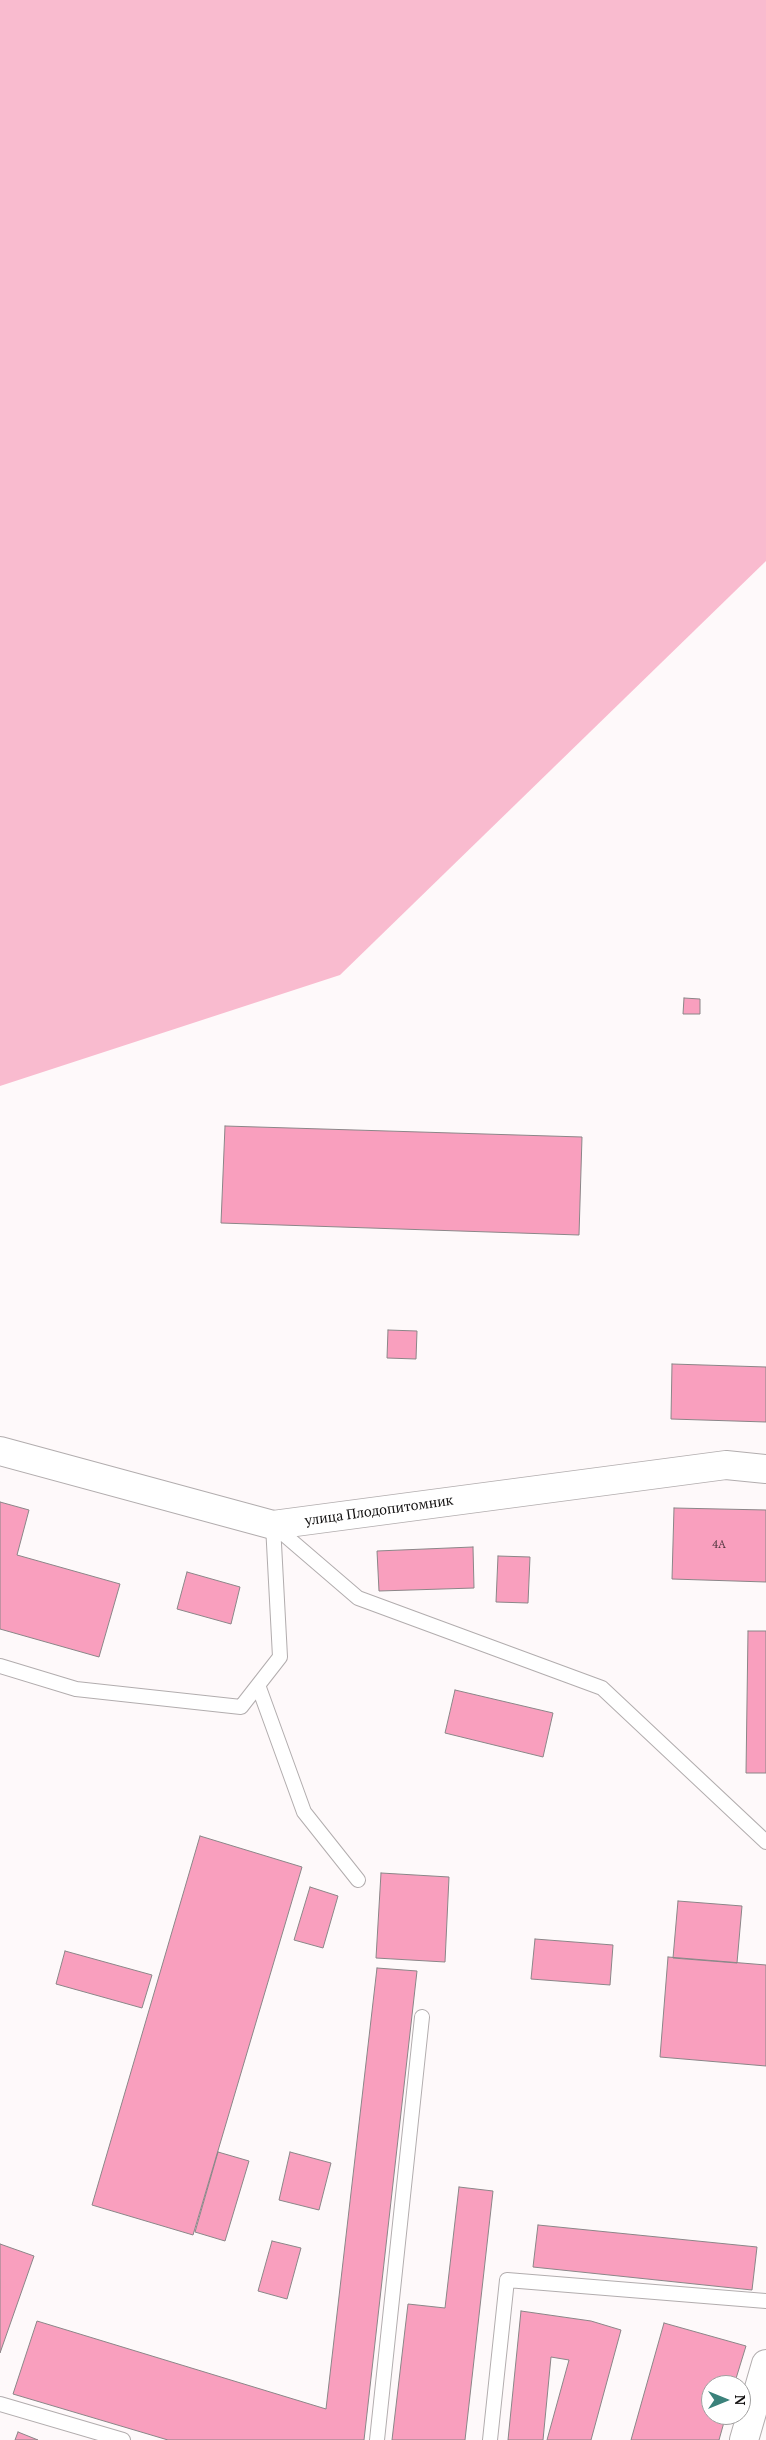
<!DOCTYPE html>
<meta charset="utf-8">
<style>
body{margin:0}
#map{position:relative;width:766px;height:2440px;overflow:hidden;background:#fef9fa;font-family:"PT Serif",serif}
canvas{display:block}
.north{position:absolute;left:701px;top:2375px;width:50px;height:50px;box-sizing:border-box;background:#fff;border:1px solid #a09f9f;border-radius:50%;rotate:90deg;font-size:14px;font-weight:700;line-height:20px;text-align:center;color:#110f0f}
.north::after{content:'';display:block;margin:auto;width:18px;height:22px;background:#3b827b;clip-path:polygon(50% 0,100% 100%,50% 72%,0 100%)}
</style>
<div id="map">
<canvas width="766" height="2440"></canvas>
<div class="north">N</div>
</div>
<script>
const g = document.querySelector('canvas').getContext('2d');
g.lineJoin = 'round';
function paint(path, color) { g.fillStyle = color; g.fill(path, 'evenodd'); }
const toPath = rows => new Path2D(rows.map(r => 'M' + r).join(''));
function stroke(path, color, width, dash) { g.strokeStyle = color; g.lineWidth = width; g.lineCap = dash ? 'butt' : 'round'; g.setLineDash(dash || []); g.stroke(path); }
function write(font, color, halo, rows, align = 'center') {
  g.font = font + ' "PT Serif",serif'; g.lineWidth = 4.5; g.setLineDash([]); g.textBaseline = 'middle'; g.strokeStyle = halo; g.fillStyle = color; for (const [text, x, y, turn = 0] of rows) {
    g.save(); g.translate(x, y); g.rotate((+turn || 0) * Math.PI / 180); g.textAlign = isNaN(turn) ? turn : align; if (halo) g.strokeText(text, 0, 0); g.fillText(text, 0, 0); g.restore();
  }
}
const green = toPath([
 [0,0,766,0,766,561,340,975,0,1086]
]);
const building = toPath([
 [684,998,700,999,700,1014,683,1014,684,998],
 [225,1126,582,1137,579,1235,221,1223,225,1126],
 [388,1330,417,1331,416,1359,387,1358,388,1330],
 [672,1364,766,1367,766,1422,671,1419,672,1364],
 [0,1502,29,1510,17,1555,120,1584,99,1657,0,1629,0,1502],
 [674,1508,766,1510,766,1582,672,1579,674,1508],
 [473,1547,474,1588,379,1591,377,1551,473,1547],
 [498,1556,530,1557,528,1603,496,1602,498,1556],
 [187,1572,240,1587,231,1624,177,1609,187,1572],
 [748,1631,766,1631,766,1773,746,1773,748,1631],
 [455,1690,553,1713,543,1757,445,1733,455,1690],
 [200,1836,302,1867,193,2235,92,2205,200,1836],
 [381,1873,449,1877,445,1962,376,1958,381,1873],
 [310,1887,338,1896,323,1948,294,1940,310,1887],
 [678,1901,742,1906,737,1963,673,1958,678,1901],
 [535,1939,613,1945,610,1985,531,1979,535,1939],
 [65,1951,152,1975,142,2008,56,1984,65,1951],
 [668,1957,766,1965,766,2066,660,2057,668,1957],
 [377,1968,417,1971,364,2440,168,2440,13,2394,37,2321,326,2409,377,1968],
 [218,2152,249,2161,225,2241,195,2232,218,2152],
 [290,2152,331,2163,319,2210,279,2200,290,2152],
 [459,2187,493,2191,465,2440,392,2440,408,2304,445,2308,459,2187],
 [538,2225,757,2247,752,2290,533,2267,538,2225],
 [272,2241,301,2248,287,2299,258,2291,272,2241],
 [0,2244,34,2256,0,2353,0,2244],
 [521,2311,591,2321,621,2330,591,2440,547,2440,569,2360,551,2357,543,2440,508,2440,521,2311],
 [664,2323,746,2346,734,2385,711,2385,711,2415,726,2415,719,2440,631,2440,664,2323],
 [18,2432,38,2440,15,2440,18,2432]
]);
const service = toPath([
 [0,1666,76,1689,241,1707,280,1657,273,1525,358,1598,602,1688,766,1842],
 [258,1685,304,1812,358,1880],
 [0,2404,123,2440],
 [377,2440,422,2017],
 [490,2440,507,2280,766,2301]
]);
const minor = toPath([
 [0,1451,273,1525,726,1465,766,1469],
 [744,2440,766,2364]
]);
const numberNames = [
 ["4А",719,1545]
];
const streetNames = [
 ["улица Плодопитомник",379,1511,-8]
];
paint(green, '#f9bbcf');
paint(building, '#f99fbe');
stroke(building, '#8b8688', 1);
stroke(service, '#b2adae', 16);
stroke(minor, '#b2adae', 30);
stroke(service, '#fff', 14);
stroke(minor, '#fff', 28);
write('11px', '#4b333b', null, numberNames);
write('14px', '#110f0f', '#fff', streetNames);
</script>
